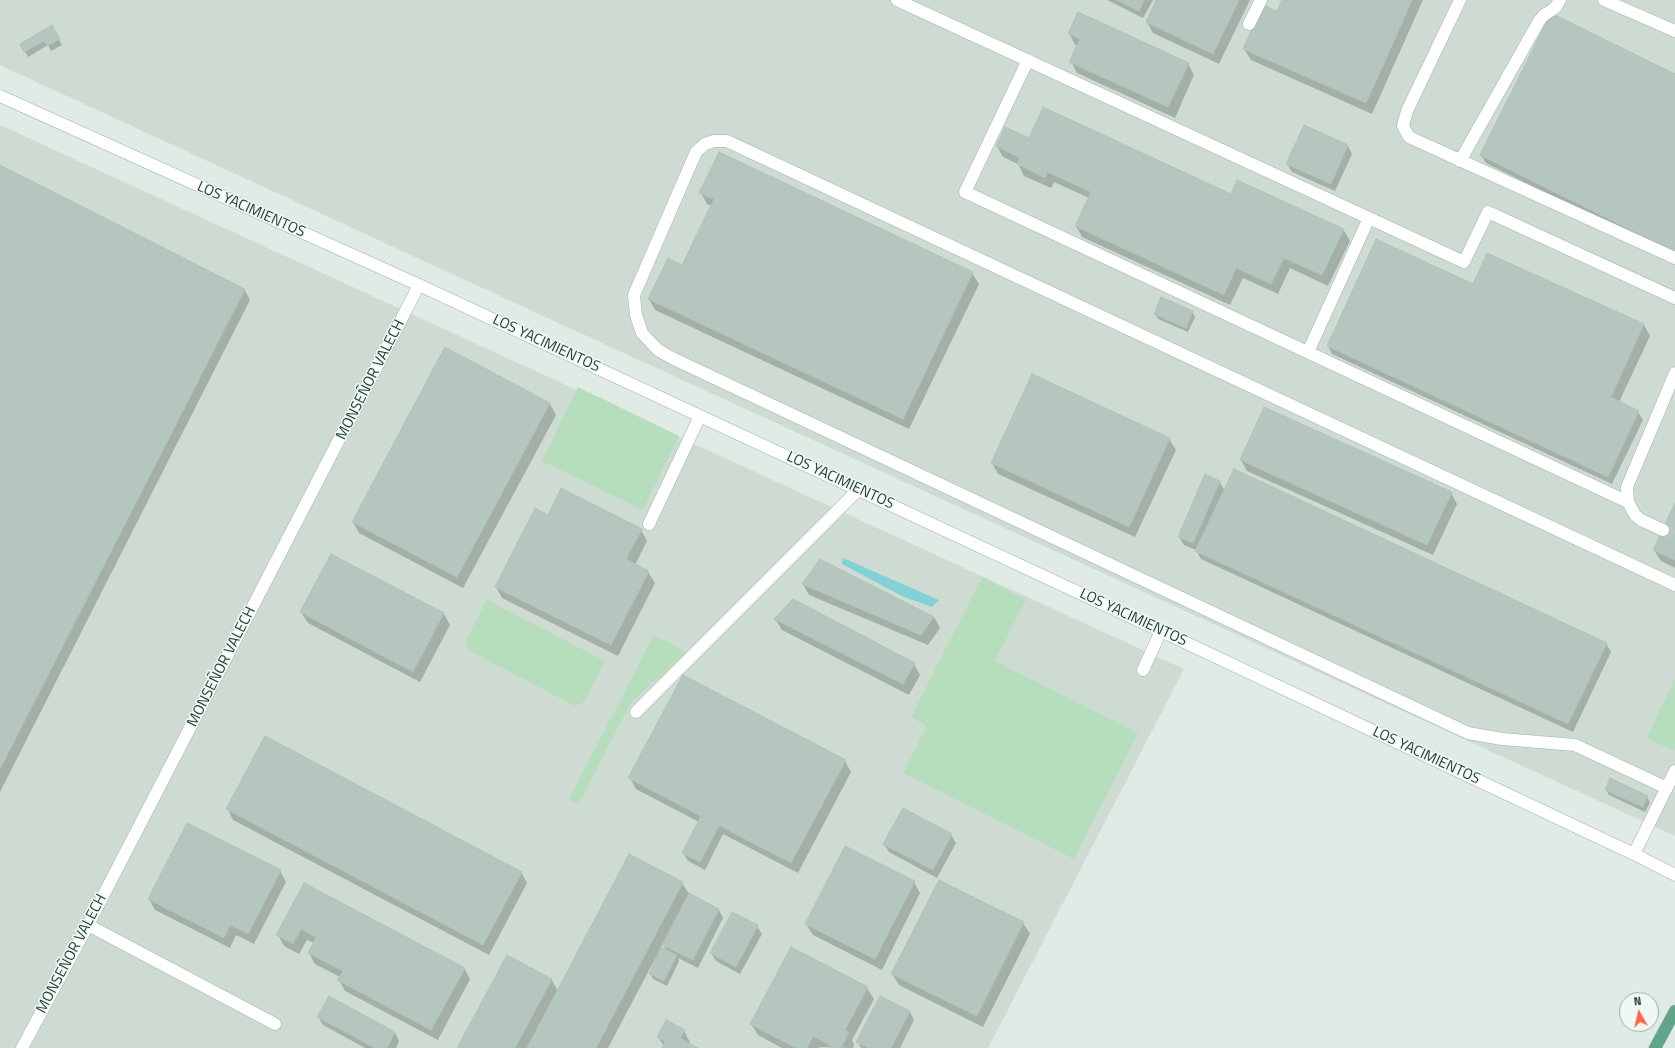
<!DOCTYPE html>
<meta charset="utf-8">
<style>
body{margin:0}
#map{position:relative;width:1675px;height:1048px;overflow:hidden;background:#dfebe4;font-family:"Titillium Web",sans-serif}
canvas{display:block}
.north{position:absolute;left:1619px;top:992px;width:40px;height:40px;box-sizing:border-box;background:#eff8f2;border:1px solid #9cada5;border-radius:50%;rotate:352deg;font-size:11px;font-weight:700;line-height:16px;text-align:center;color:#1f3c31}
.north::after{content:'';display:block;margin:auto;width:14px;height:18px;background:#fc624c;clip-path:polygon(50% 0,100% 100%,50% 72%,0 100%)}
</style>
<div id="map">
<canvas width="1675" height="1048"></canvas>
<div class="north">N</div>
</div>
<script>
const g = document.querySelector('canvas').getContext('2d');
g.lineJoin = 'round';
function paint(path, color) { g.fillStyle = color; g.fill(path, 'evenodd'); }
const toPath = rows => new Path2D(rows.map(r => 'M' + r).join(''));
function stroke(path, color, width, dash) { g.strokeStyle = color; g.lineWidth = width; g.lineCap = dash ? 'butt' : 'round'; g.setLineDash(dash || []); g.stroke(path); }
function write(font, color, halo, rows, align = 'center') {
  g.font = font + ' "Titillium Web",sans-serif'; g.lineWidth = 3; g.setLineDash([]); g.textBaseline = 'middle'; g.strokeStyle = halo; g.fillStyle = color; for (const [text, x, y, turn = 0] of rows) {
    g.save(); g.translate(x, y); g.rotate((+turn || 0) * Math.PI / 180); g.textAlign = isNaN(turn) ? turn : align; if (halo) g.strokeText(text, 0, 0); g.fillText(text, 0, 0); g.restore();
  }
}
const built = toPath([
 [0,0,1675,0,1675,836,428,263,0,65],
 [0,125,1184,669,988,1048,0,1048]
]);
const green = toPath([
 [578,387,679,436,643,510,542,461],
 [982,577,1026,600,995,661,1138,733,1074,859,903,773,927,726,911,717],
 [487,600,605,661,584,702,575,706,468,650,466,640],
 [654,635,686,652,630,704,579,804,569,799],
 [1675,678,1675,748,1674,751,1647,738]
]);
const water = toPath([
 [843,558,939,600,932,607,904,597,842,564]
]);
const shadow = toPath([
 [1107,0,1153,0,1143,18],
 [1157,0,1250,0,1219,64,1153,33,1147,22],
 [1283,0,1423,0,1372,114,1251,60,1244,49,1277,13],
 [51,26,62,45,51,51,48,45,28,57,21,44],
 [1069,33,1188,64,1194,75,1175,118,1077,73,1071,61,1078,46,1075,45],
 [1675,75,1675,257,1486,163,1481,155],
 [1304,127,1348,146,1352,154,1335,191,1292,172,1287,164],
 [1029,139,1231,195,1343,229,1350,241,1328,286,1290,268,1278,294,1243,278,1230,305,1082,237,1076,226,1089,198,1054,182,1051,188,1024,176,1018,164,1003,157,997,146],
 [0,166,244,289,250,300,0,792],
 [701,193,972,273,979,284,909,429,655,310,649,299,683,266,712,206,707,204],
 [1488,254,1644,325,1650,336,1619,402,1638,412,1643,420,1612,484,1332,354,1328,346,1473,285],
 [1192,311,1195,317,1188,332,1158,319,1155,314],
 [446,349,550,404,556,415,463,588,359,533,353,522],
 [1032,376,1169,439,1176,450,1135,537,998,474,992,463],
 [1241,460,1451,493,1457,504,1433,555,1247,471],
 [1219,481,1225,491,1606,643,1611,652,1573,732,1201,559,1196,550,1184,545,1179,537],
 [1675,506,1675,568,1661,561,1654,550],
 [548,516,641,530,647,541,635,565,648,572,655,583,618,656,502,598,496,587],
 [331,555,444,614,450,625,420,682,308,623,301,612],
 [821,560,934,617,940,628,928,645,809,595,803,584],
 [775,619,914,664,920,675,909,695,782,630],
 [845,761,851,772,798,873,723,834,705,870,688,861,683,853,699,822,636,789,630,778],
 [1606,790,1647,797,1650,802,1645,812,1609,795],
 [227,808,521,872,527,883,489,955,233,820],
 [951,835,956,843,937,878,889,852,884,844],
 [280,871,286,882,254,944,236,935,230,948,155,910,149,899],
 [914,882,920,893,882,970,813,935,806,924],
 [682,883,689,894,719,910,723,918,698,968,678,958,679,961,667,986,653,979,650,974,657,958,656,957,608,1048,458,1048,551,979,558,991],
 [663,944,667,951,660,948],
 [305,884,464,968,470,979,438,1040,345,991,339,980,340,977,315,964,309,953,314,943,307,940,299,954,284,946,278,935],
 [1023,923,1030,934,983,1027,899,985,892,974],
 [757,926,762,934,740,974,716,961,711,953],
 [867,988,874,999,852,1040,854,1044,853,1048,819,1047,819,1048,782,1048,758,1035,751,1024],
 [329,998,395,1033,399,1041,396,1048,365,1048,323,1025,318,1017],
 [910,1012,914,1020,900,1048,861,1048,858,1042],
 [684,1031,690,1042,689,1044,697,1048,663,1048,664,1046,658,1037]
]);
const building = toPath([
 [1117,0,1144,0,1139,11,1117,0],
 [1156,0,1239,0,1213,54,1146,22,1156,0],
 [1282,0,1412,0,1386,59,1277,11,1282,0],
 [1263,5,1386,59,1366,103,1243,49,1263,5],
 [1078,12,1189,63,1168,107,1069,62,1080,39,1068,34,1078,12],
 [1551,13,1675,74,1675,252,1480,155,1551,13],
 [52,25,60,39,47,46,44,41,24,52,20,44,52,25],
 [1043,107,1231,194,1237,180,1344,229,1322,275,1284,258,1271,284,1236,268,1224,295,1075,226,1091,192,1047,172,1045,178,1017,164,1020,158,996,146,1005,127,1029,138,1043,107],
 [1304,125,1348,145,1331,184,1286,164,1304,125],
 [719,152,973,272,903,419,648,299,668,258,682,265,714,199,699,193,719,152],
 [0,165,245,289,0,769,0,165],
 [1376,239,1473,284,1487,253,1644,324,1611,397,1357,281,1376,239],
 [1357,281,1611,397,1639,411,1608,477,1327,346,1357,281],
 [1161,297,1193,311,1186,328,1154,314,1161,297],
 [445,347,550,403,457,577,352,522,445,347],
 [1032,374,1170,438,1129,527,991,463,1032,374],
 [1264,407,1452,492,1427,545,1240,460,1264,407],
 [1234,469,1607,643,1568,724,1195,551,1234,469],
 [1205,474,1220,481,1193,543,1178,537,1205,474],
 [561,488,642,529,626,559,649,571,611,645,495,587,535,508,548,515,561,488],
 [1675,503,1675,560,1653,550,1675,503],
 [331,554,444,613,413,672,300,612,331,554],
 [820,559,934,617,921,635,802,584,820,559],
 [793,599,915,663,903,684,774,619,793,599],
 [683,675,846,760,791,863,628,778,683,675],
 [265,736,522,872,483,945,226,809,265,736],
 [1610,778,1648,796,1643,807,1605,790,1610,778],
 [903,808,952,834,933,870,883,844,903,808],
 [701,816,719,826,700,862,682,853,701,816],
 [187,823,281,870,248,934,230,925,224,938,148,899,187,823],
 [845,846,915,881,875,959,805,924,845,846],
 [629,854,683,882,596,1048,527,1048,629,854],
 [939,880,1024,922,977,1016,891,974,939,880],
 [304,883,465,968,431,1030,337,980,343,971,308,953,316,937,301,929,293,944,276,935,304,883],
 [689,893,719,909,693,960,662,945,689,893],
 [732,912,758,925,736,967,710,953,732,912],
 [661,947,677,955,664,981,649,974,661,947],
 [791,947,868,987,845,1030,849,1032,841,1048,835,1048,813,1036,807,1048,796,1048,750,1024,791,947],
 [507,955,552,979,515,1048,457,1048,507,955],
 [329,996,395,1032,387,1048,375,1048,317,1017,329,996],
 [880,996,910,1011,891,1048,869,1048,856,1042,880,996],
 [666,1020,685,1030,680,1038,698,1048,662,1048,665,1041,657,1037,666,1020]
]);
const minorTunnel = toPath([
 [1663,530,1675,536]
]);
const minor = toPath([
 [897,0,1464,262,1488,212,1675,298],
 [1460,0,1407,111,1403,126,1409,137,1675,258],
 [1604,0,1675,31],
 [1249,24,1261,0],
 [1028,60,965,192,1628,502],
 [0,96,419,285,1161,631,1634,854,1675,875],
 [1460,161,1539,21,1544,15,1555,8,1560,0],
 [1308,352,1369,218],
 [649,524,700,416],
 [1663,530,1641,520,1635,515,1628,502,1627,487,1675,373],
 [1143,670,1161,631],
 [636,712,858,490],
 [1667,788,1575,745,1502,739,1468,733,672,358,658,350,642,333,636,315,634,295,696,152,705,144,714,141,727,141,1675,585],
 [1634,854,1675,771],
 [88,925,275,1024],
 [22,1048,88,925,419,285]
]);
const major = toPath([
 [1655,1048,1675,1011]
]);
const streetNames = [
 ["LOS YACIMIENTOS",251,210,24],
 ["LOS YACIMIENTOS",546,344,25],
 ["MONSEÑOR VALECH",371,380,-63],
 ["LOS YACIMIENTOS",840,481,25],
 ["LOS YACIMIENTOS",1133,618,25],
 ["MONSEÑOR VALECH",222,667,-63],
 ["LOS YACIMIENTOS",1426,756,25],
 ["MONSEÑOR VALECH",72,954,-62]
];
paint(built, '#cddbd3');
paint(green, '#b6debc');
paint(water, '#82d2d5');
paint(shadow, '#0003');
paint(building, '#b4c6bd');
stroke(building, '#b1c5ba', 1);
stroke(minorTunnel, '#b9c8c0', 12, [12, 6]);
stroke(minor, '#a2b3ab', 13);
stroke(major, '#c0c8c5', 13);
stroke(minor, '#fff', 12);
stroke(major, '#60a48a', 12);
write('15px', '#1f3c31', '#eff8f2', streetNames);
</script>
